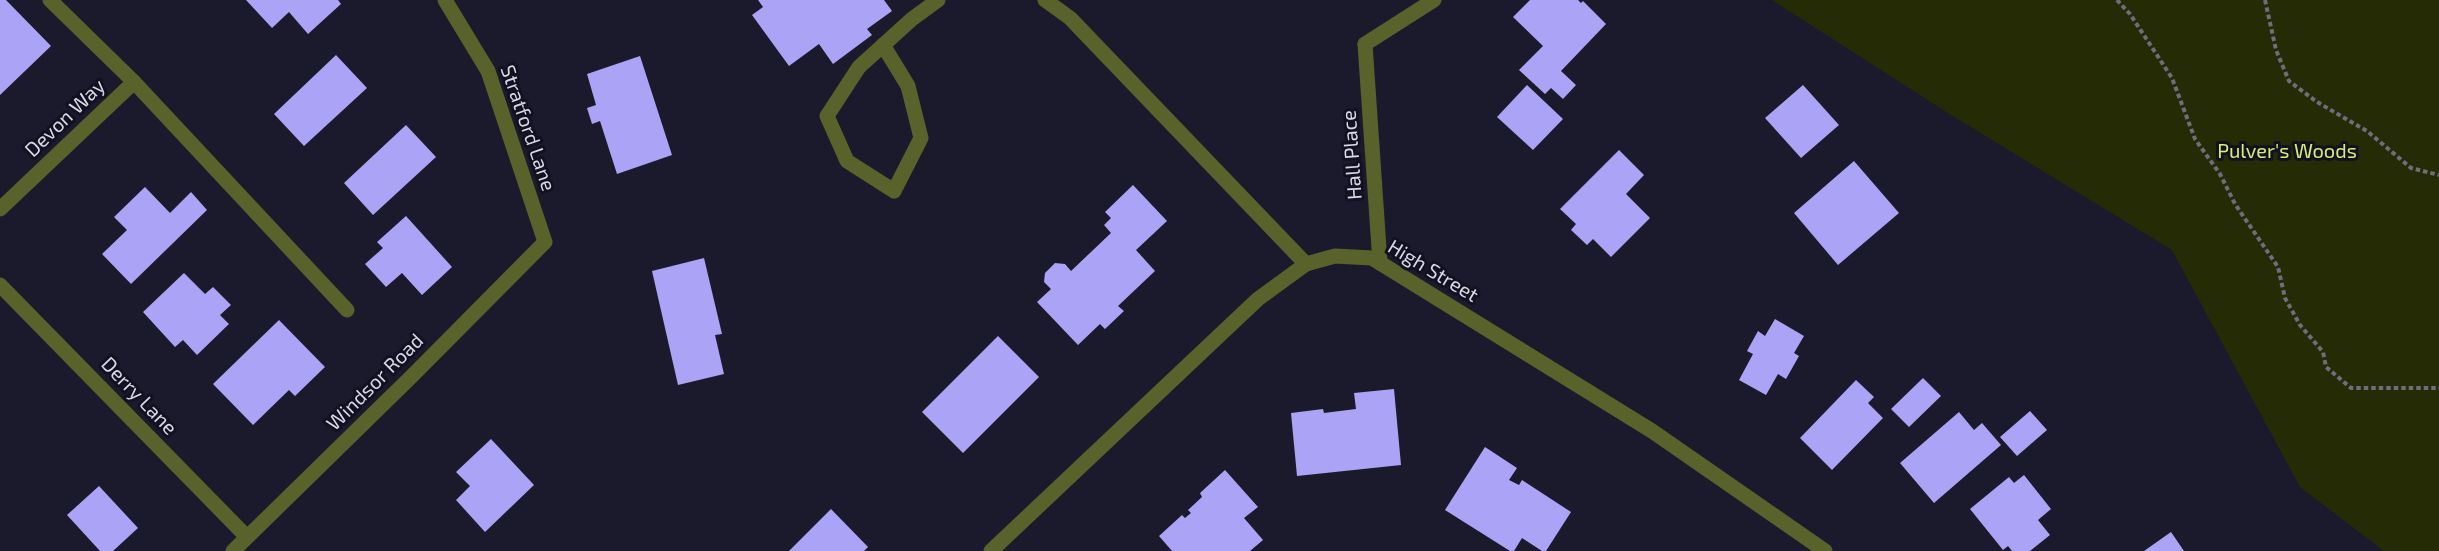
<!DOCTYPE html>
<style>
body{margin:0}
canvas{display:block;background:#1b1a2c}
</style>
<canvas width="2439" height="551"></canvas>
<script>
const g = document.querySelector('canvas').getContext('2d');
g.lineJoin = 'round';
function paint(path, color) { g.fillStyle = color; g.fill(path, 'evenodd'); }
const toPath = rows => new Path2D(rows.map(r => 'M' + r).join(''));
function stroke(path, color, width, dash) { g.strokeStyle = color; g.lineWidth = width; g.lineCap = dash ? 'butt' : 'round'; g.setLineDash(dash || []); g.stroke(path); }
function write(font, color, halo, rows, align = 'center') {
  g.font = font + ' "Exo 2",sans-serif'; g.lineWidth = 6; g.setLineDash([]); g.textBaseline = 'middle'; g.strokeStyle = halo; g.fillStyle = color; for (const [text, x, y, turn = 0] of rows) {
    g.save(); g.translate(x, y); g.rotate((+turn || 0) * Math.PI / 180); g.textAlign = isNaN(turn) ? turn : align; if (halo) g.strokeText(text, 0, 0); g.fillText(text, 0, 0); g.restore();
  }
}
const green = toPath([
 [1772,0,2439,0,2439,551,2384,551,2300,487,2172,250,1948,113]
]);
const building = toPath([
 [0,0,6,0,51,46,0,95],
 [246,0,338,0,341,4,308,34,289,12,272,28],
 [758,0,884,0,892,11,867,29,872,35,833,64,819,44,789,66,752,15,763,7],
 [1530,0,1578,0,1581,3,1583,1,1606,24,1561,71,1576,85,1563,99,1551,88,1545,94,1519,70,1543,46,1513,17],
 [336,55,367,88,304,146,274,114],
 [640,56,672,155,617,174,600,121,592,124,587,108,596,105,587,74],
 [1527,85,1563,119,1533,150,1497,117],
 [1803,85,1839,125,1801,158,1765,118],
 [406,125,436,157,373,215,344,183],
 [1619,150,1644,175,1626,194,1650,218,1611,257,1593,239,1587,245,1571,230,1576,224,1560,209],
 [1854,161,1899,213,1838,265,1794,213],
 [1133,185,1167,221,1136,250,1155,271,1118,306,1124,311,1105,329,1100,324,1078,345,1037,302,1051,289,1044,282,1045,273,1055,263,1065,264,1071,271,1111,233,1104,225,1111,218,1105,212],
 [145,187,170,213,191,192,207,210,131,284,102,254,127,230,114,217],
 [406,216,452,267,422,295,402,273,386,287,365,264,383,248,377,242],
 [704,258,722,334,715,335,724,374,678,385,652,271],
 [184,273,205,294,213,287,231,305,220,315,229,324,197,355,183,340,175,347,143,312],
 [1775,319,1804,336,1794,353,1799,356,1786,379,1778,374,1766,395,1739,380,1753,354,1747,351,1758,331,1765,336],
 [279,320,325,367,295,396,289,390,253,425,213,384],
 [998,336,1039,377,963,453,922,412],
 [1923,378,1941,396,1909,427,1891,409],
 [1856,380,1874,397,1868,403,1883,418,1832,470,1800,438],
 [1394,389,1401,465,1297,476,1291,413,1323,409,1324,413,1356,409,1354,393],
 [2030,411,2047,430,2017,456,2000,437],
 [1959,412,1974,430,1982,423,2001,445,1934,503,1900,463],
 [491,439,534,485,485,532,456,500,470,486,456,472],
 [1485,447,1517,468,1509,480,1519,485,1522,480,1571,512,1546,551,1542,551,1522,538,1514,551,1510,551,1445,510],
 [1225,470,1258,507,1244,518,1263,540,1250,551,1172,551,1159,536,1182,515,1185,518,1191,513,1188,510,1202,497,1200,493],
 [2024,475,2051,509,2038,520,2050,535,2030,551,2012,551,2008,546,2003,550,1970,509,2009,477,2014,483],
 [99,486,138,528,113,551,100,551,67,515],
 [831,509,868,547,864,551,789,551],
 [2171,532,2184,551,2144,551]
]);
const path = toPath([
 [2117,0,2130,14,2172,78,2195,139,2220,174,2235,204,2278,267,2285,298,2300,325,2323,352,2326,367,2351,388,2439,388],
 [2265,0,2276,50,2289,81,2317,102,2367,131,2411,168,2439,175]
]);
const service = toPath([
 [50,0,134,82,347,310],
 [1045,0,1070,18,1306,264],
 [1365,44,1434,0],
 [883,45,908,86,921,138,894,191,847,161,827,116,859,67,912,19,938,0]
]);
const minor = toPath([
 [1365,44,1380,263],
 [0,209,134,82],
 [0,285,247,537],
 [233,551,412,376,545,242,488,71,445,0]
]);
const tertiary = toPath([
 [991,551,1258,299,1306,264,1335,256,1372,258,1652,431,1825,551]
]);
const streetNames = [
 ["Devon Way",65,118,-44],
 ["Stratford Lane",528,128,71],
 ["Hall Place",1352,155,-94],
 ["High Street",1433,271,31],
 ["Windsor Road",375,382,-45],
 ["Derry Lane",139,396,46]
];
const parkNames = [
 ["Pulver's Woods",2287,151]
];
paint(green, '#252b04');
paint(building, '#aba3f5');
stroke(path, '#6e6d7d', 4, [4.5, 3]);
stroke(service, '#58622a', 15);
stroke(minor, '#58622a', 15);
stroke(tertiary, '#58622a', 15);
write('20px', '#d8d8e5', '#121122', streetNames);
write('20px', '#d7ec75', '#121122', parkNames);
</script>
